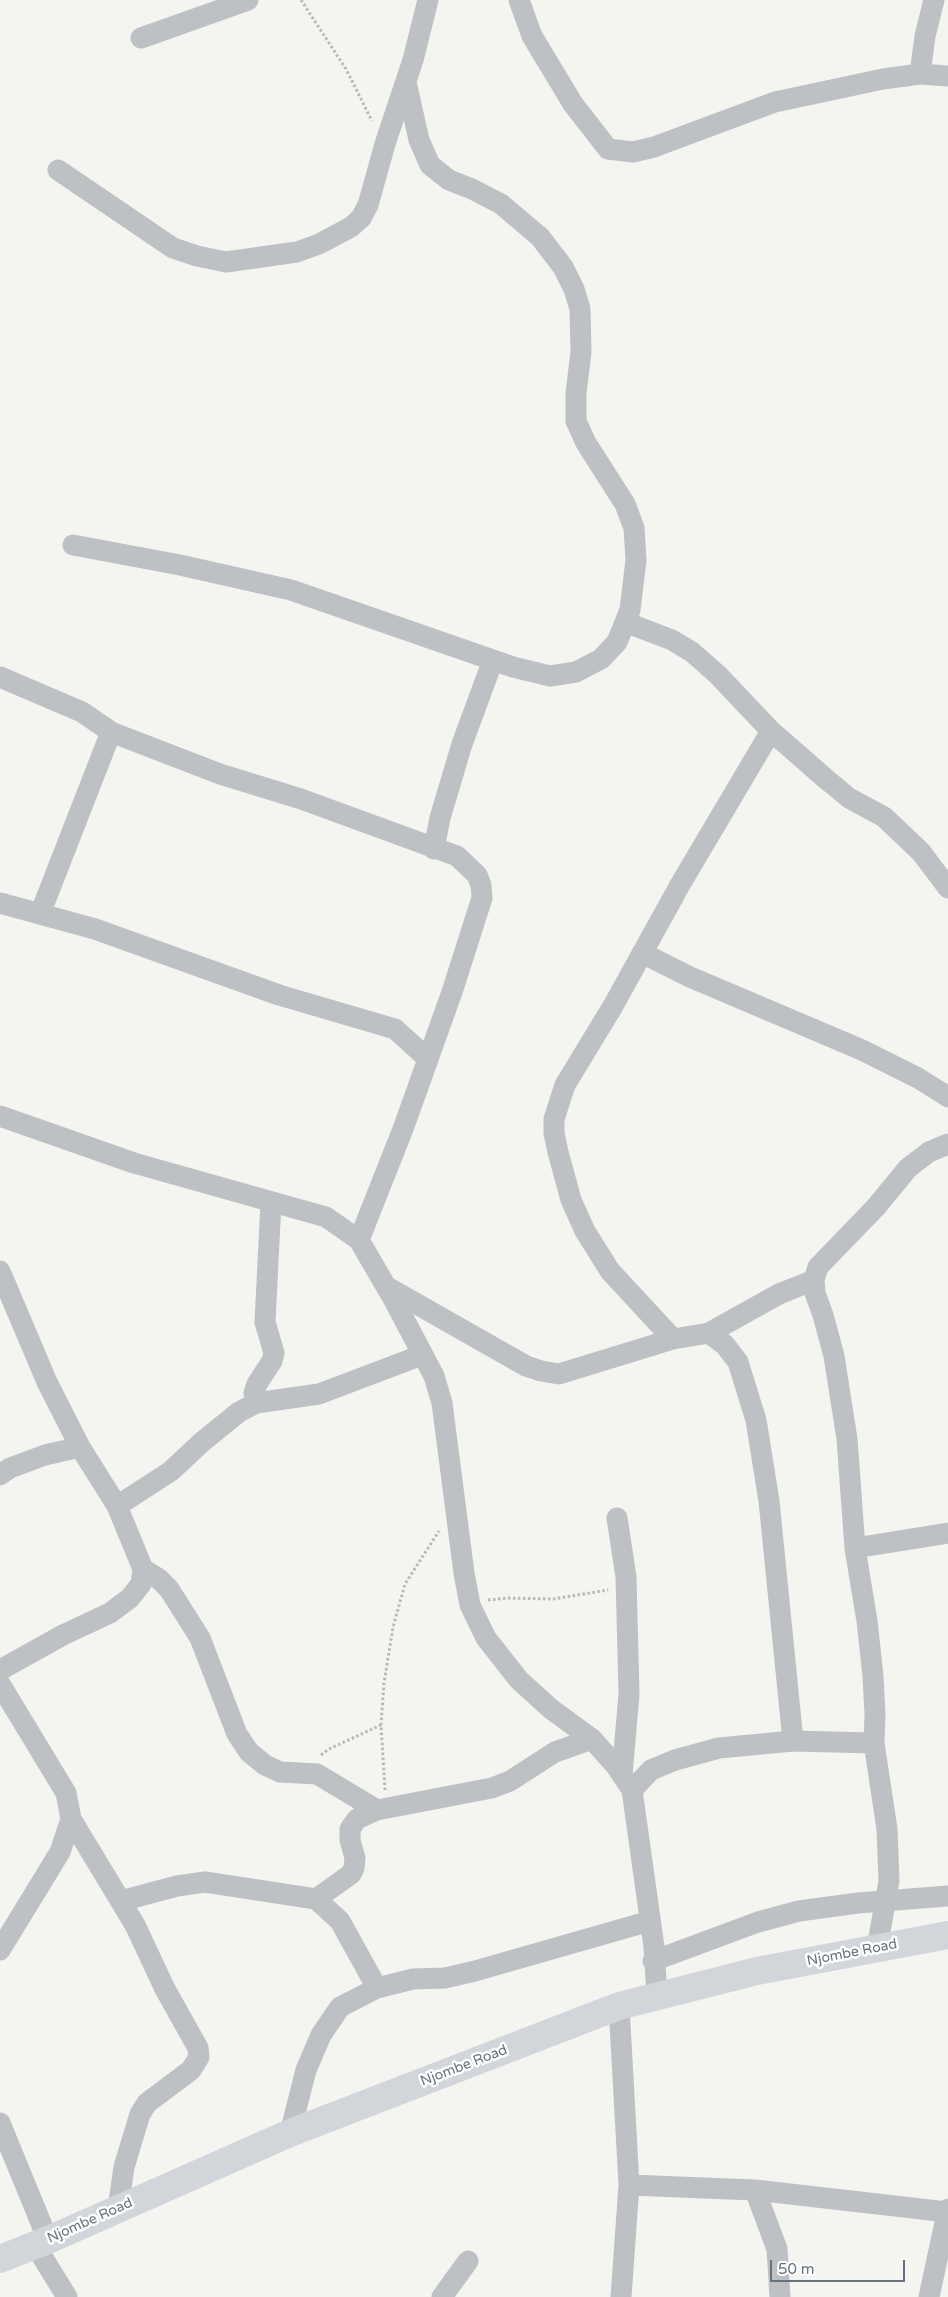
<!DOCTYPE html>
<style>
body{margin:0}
#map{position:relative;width:948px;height:2297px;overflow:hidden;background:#f4f4f1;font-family:"Varela Round",sans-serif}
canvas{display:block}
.scale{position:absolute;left:770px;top:2260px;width:135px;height:22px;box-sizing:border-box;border:2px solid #67727e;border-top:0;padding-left:6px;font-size:15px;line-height:18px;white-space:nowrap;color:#67727e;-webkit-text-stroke:4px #fff;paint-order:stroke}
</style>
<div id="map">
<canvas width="948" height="2297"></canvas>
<div class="scale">50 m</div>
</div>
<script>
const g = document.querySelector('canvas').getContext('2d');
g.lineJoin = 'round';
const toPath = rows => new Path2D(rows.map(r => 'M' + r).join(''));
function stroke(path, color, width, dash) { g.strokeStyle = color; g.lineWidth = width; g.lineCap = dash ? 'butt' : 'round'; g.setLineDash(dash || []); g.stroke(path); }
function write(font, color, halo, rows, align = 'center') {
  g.font = font + ' "Varela Round",sans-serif'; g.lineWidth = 5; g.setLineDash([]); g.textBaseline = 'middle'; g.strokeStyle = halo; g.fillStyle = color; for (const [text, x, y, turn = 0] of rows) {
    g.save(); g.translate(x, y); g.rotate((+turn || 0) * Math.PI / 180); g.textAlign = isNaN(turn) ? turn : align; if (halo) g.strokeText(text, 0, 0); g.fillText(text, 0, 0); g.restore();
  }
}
const path = toPath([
 [301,0,346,69,372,121],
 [488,1600,507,1598,553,1599,608,1590],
 [321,1755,329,1749,381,1725],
 [385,1790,381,1725,384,1683,393,1627,405,1584,439,1531]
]);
const street = toPath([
 [519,0,532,36,573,104,608,149,633,152,654,147,775,102,883,79,920,74,948,76],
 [141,38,248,0],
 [920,74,925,36,934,0],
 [58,170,173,248,197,256,226,262,297,252,319,244,351,227,361,218,368,205,385,144,413,60,428,0],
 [73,545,180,565,291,590,513,667,550,676,576,672,601,659,617,642,630,610,636,560,634,528,625,504,586,443,576,421,576,393,581,352,580,309,574,289,563,267,540,237,501,204,472,189,449,180,430,165,419,140,406,82],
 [625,622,672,640,692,652,718,675,771,731,826,779,849,798,884,817,921,852,948,888],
 [0,677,82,712,111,732,220,774,301,799,457,856,477,875,481,885,482,898,452,992,403,1129,359,1240],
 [434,849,440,818,462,744,493,660],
 [0,903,95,929,279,995,395,1029,427,1058],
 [40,914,111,732],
 [642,953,690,977,862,1050,918,1078,948,1097],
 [0,1116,134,1163,326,1217,359,1240,395,1302,434,1376,442,1403,464,1573,470,1605,486,1638,519,1680,551,1709,592,1739,616,1766,632,1790,654,1947,657,1996],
 [0,1271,47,1382,80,1447,117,1506,143,1569,141,1584,130,1598,110,1613,63,1635,0,1670],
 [387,1287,526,1366,541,1371,559,1374,673,1339,709,1333,779,1294,814,1280],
 [709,1333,725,1345,738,1362,756,1420,769,1501,793,1741],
 [673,1339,610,1271,585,1231,571,1200,558,1152,554,1133,554,1119,565,1085,613,1006,681,883,771,731],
 [256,1403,254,1393,257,1384,272,1361,274,1353,265,1322,271,1202],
 [0,1475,10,1468,45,1455,80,1447],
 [117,1506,171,1471,202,1442,239,1412,256,1403,319,1394,422,1355],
 [617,1518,626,1577,629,1694,622,1775],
 [855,1548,948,1533],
 [143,1569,159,1579,169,1589,200,1638,237,1734,249,1752,265,1765,280,1772,317,1774,377,1810],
 [0,1684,66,1793,71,1819,60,1852,0,1950],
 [632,1790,651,1770,675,1760,719,1748,793,1741,874,1743],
 [71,1819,135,1925,165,1989,198,2048,199,2057,191,2070,147,2103,140,2114,124,2167,118,2209],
 [316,1899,351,1874,354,1868,355,1858,350,1840,350,1829,357,1819,377,1810,492,1788,510,1781,555,1752,592,1739],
 [121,1901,177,1886,205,1882,316,1899,340,1921,377,1988],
 [877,1948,889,1881,887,1829,874,1743,875,1714,873,1676,867,1621,855,1548,847,1439,834,1356,823,1315,815,1293,814,1280,818,1267,876,1207,908,1168,929,1152,948,1144],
 [653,1961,758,1922,799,1911,858,1903,948,1896],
 [619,2006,629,2185,621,2297],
 [0,2123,48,2240],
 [290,2133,306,2070,321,2035,340,2007,377,1988,413,1979,445,1978,475,1971,650,1921],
 [629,2185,755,2190,948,2212],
 [755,2190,777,2249,780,2297],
 [35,2245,67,2297],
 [442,2297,468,2261],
 [929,2297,948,2209]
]);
const highway = toPath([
 [0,2259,48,2240,290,2133,619,2006,757,1971,948,1935]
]);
const streetNames = [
 ["Njombe Road",852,1953,-11],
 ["Njombe Road",464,2066,-21],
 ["Njombe Road",90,2221,-24]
];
stroke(path, '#b6b8bb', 3, [2.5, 2.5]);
stroke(street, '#bec1c4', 21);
stroke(highway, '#d2d5d9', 28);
write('14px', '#67727e', '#fff', streetNames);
</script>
